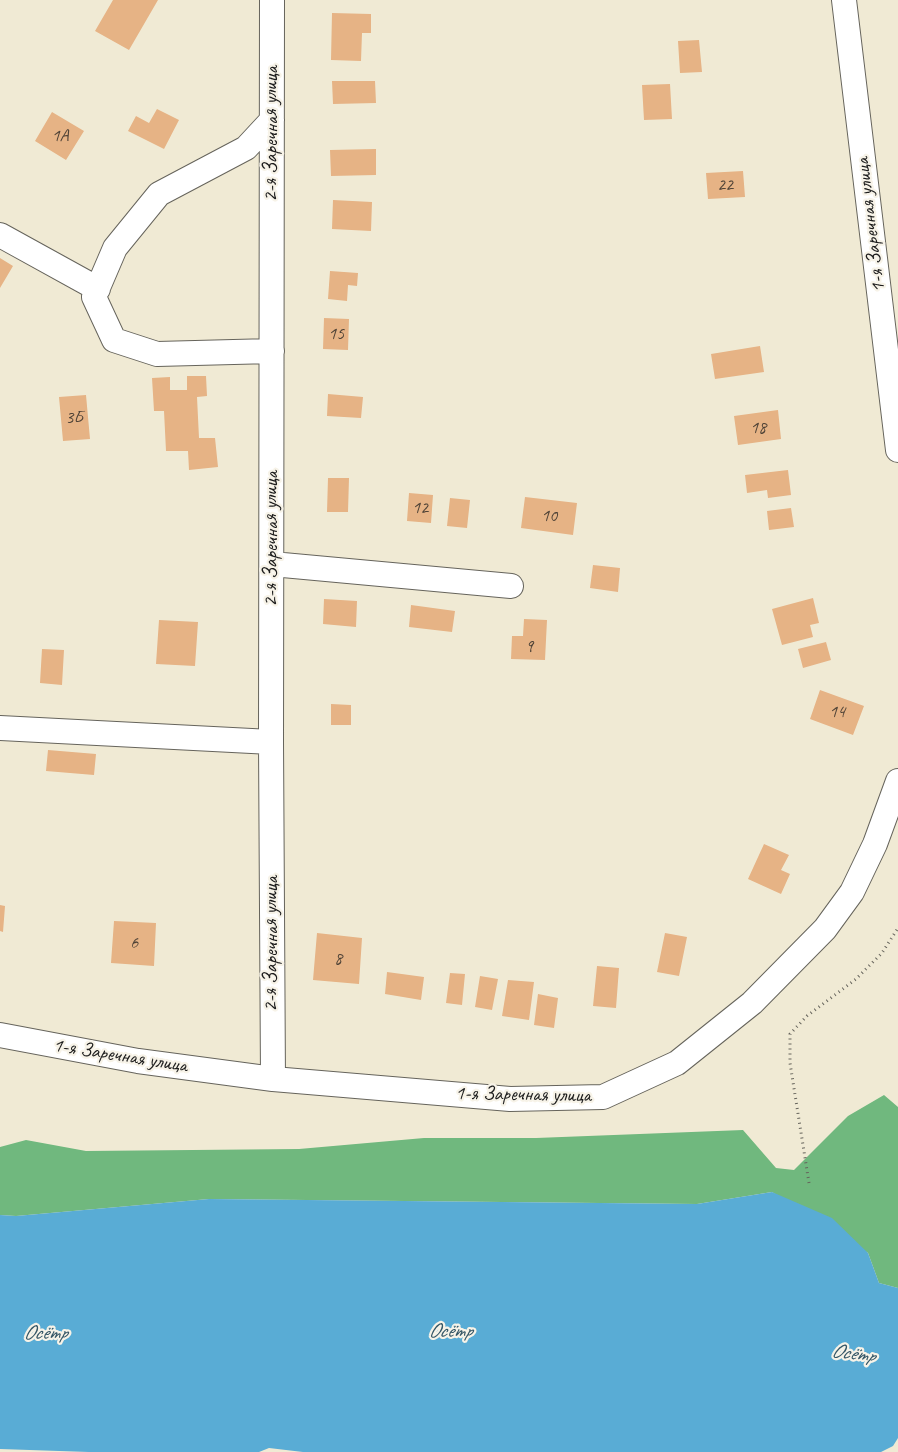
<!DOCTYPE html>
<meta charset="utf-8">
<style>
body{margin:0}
canvas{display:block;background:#f0ead4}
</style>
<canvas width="898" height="1452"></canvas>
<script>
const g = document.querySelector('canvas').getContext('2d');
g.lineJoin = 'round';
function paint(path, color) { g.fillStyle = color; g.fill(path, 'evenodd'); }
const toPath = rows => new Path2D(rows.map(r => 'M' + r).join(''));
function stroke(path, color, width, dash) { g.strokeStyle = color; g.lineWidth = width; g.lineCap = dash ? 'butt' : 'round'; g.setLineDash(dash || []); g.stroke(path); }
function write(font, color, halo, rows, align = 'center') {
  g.font = font + ' Caveat,sans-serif'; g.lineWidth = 4.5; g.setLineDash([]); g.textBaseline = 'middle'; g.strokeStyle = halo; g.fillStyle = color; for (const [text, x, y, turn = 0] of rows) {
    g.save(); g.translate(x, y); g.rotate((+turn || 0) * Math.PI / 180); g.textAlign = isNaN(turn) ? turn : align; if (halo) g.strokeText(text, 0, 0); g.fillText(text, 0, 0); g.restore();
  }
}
const forest = toPath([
 [884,1095,898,1107,898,1288,879,1283,868,1253,772,1192,697,1204,209,1199,16,1216,0,1215,0,1147,26,1140,86,1151,299,1149,424,1138,536,1138,743,1130,776,1168,794,1170,848,1116]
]);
const water = toPath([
 [772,1192,832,1218,868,1253,879,1283,898,1288,898,1438,893,1446,881,1452,303,1452,269,1448,259,1452,89,1452,0,1449,0,1215,16,1216,209,1199,697,1204]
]);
const building = toPath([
 [113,0,158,0,129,50,95,31],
 [332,13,371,14,371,33,362,33,361,61,331,60],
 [699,40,702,72,680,73,678,41],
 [332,81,375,81,376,103,333,104],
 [670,84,672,119,644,120,642,85],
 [157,109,179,120,164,149,128,131,136,116,149,123],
 [52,112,84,131,66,160,35,141],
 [376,149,376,175,331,176,330,150],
 [743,171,745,197,708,199,706,173],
 [333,200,372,202,371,231,332,229],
 [0,258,13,266,0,288],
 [330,271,358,273,357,286,348,285,347,301,328,299],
 [324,318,349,319,348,350,323,349],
 [760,346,764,372,715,379,711,354],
 [187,376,206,376,207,396,197,397,199,438,215,438,218,467,189,470,188,451,166,451,164,411,154,411,152,378,170,377,170,390,187,390],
 [328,394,363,397,361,418,327,416],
 [86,395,90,439,63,441,59,397],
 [778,410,781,439,738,445,734,416],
 [788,470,791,495,768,498,767,490,747,493,745,475],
 [328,478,349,478,348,512,327,512],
 [409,493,433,495,431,523,407,521],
 [525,497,577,503,573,535,521,528],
 [450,498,470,500,467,528,447,526],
 [791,508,794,527,769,530,767,511],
 [593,565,620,568,618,592,590,588],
 [813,598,819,623,810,625,813,637,782,645,772,609],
 [324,599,357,601,356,627,323,624],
 [411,605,455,611,452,632,409,627],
 [524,619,547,620,545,660,511,659,512,636,523,636],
 [159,620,198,622,195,666,156,664],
 [826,642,831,660,803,668,798,649],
 [42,649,64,650,62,685,40,683],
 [820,690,864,706,853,735,810,719],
 [331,704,351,705,351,725,331,725],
 [48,750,96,754,94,775,46,771],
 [764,844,789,855,781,870,790,874,781,894,748,879],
 [0,905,5,906,3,932,0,931],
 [114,921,156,923,154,966,111,963],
 [317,933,362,938,359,984,313,980],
 [665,933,687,937,679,976,657,972],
 [597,966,619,968,616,1008,593,1006],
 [387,972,424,977,421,1000,385,994],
 [450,973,465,974,462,1005,446,1003],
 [480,976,498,979,492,1010,475,1007],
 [508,980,534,982,529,1020,502,1016],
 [538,994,558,998,554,1028,534,1025]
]);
const path = toPath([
 [809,1183,790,1063,790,1034,807,1016,856,979,882,953,898,928]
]);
const minor = toPath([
 [272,0,271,742,273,1079],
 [844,0,898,450],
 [0,235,98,289],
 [272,351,157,354,114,340,94,297,115,248,159,194,246,148,272,120],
 [272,564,511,586],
 [0,728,271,742],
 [0,1035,138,1061,273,1079,510,1099,603,1097,677,1063,752,1003,825,929,852,892,875,844,898,781]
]);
const numberNames = [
 ["1А",60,136],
 ["22",725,185],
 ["15",336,334],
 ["3Б",74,418],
 ["18",758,428],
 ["12",420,508],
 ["10",549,516],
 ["9",529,647],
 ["14",837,712],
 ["6",134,943],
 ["8",338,959]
];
const streetNames = [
 ["2-я Заречная улица",272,134,-90],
 ["1-я Заречная улица",871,225,-97],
 ["2-я Заречная улица",272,539,-90],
 ["2-я Заречная улица",272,944,-90],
 ["1-я Заречная улица",120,1056,9],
 ["1-я Заречная улица",523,1095,1]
];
const waterNames = [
 ["Осётр",450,1331],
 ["Осётр",45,1333],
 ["Осётр",853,1354,8]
];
paint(forest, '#70b87e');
paint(water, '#59acd5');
paint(building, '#e6b385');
stroke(minor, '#66645c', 26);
stroke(path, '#66645c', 3, [1, 4]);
stroke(minor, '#fff', 24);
write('18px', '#4e4236', null, numberNames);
write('20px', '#1c1c1c', '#f7f3e8', streetNames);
write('italic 21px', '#345666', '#f7f3e8', waterNames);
</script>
